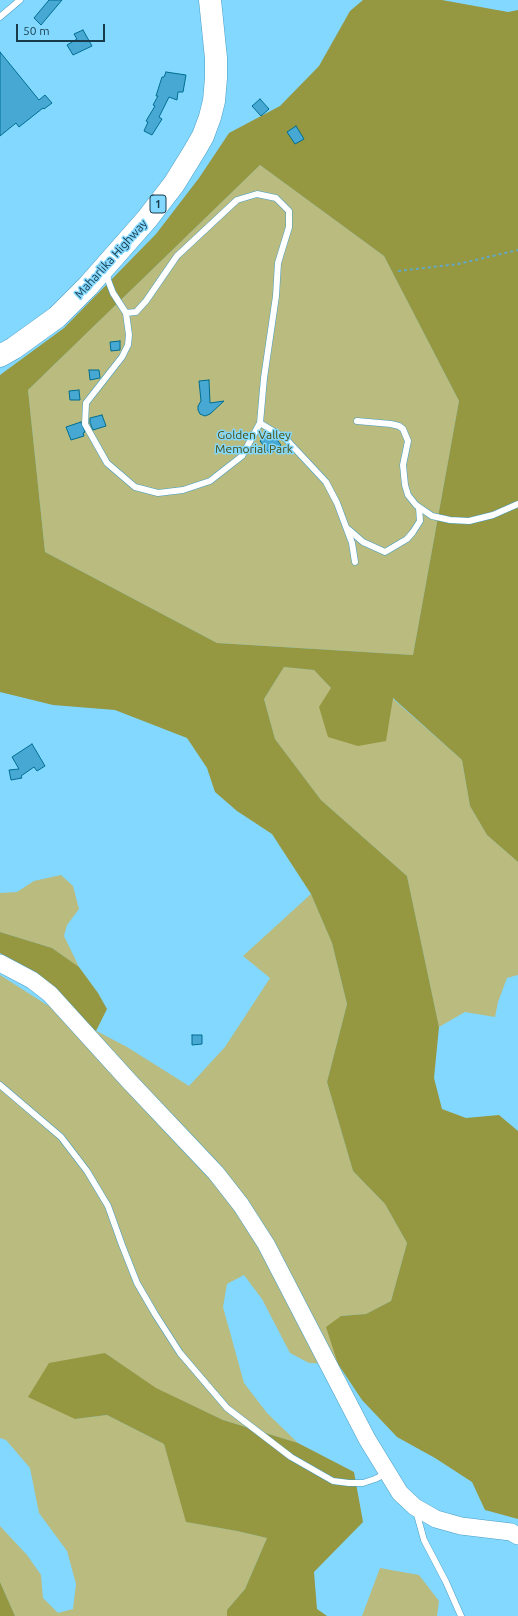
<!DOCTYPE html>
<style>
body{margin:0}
#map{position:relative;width:518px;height:1616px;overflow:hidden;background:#83d8ff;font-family:Ubuntu,sans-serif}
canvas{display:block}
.scale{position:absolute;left:16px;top:24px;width:89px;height:18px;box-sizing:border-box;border:2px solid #173b4a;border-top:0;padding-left:5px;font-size:12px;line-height:14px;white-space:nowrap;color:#173b4a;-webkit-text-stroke:3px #83d8ff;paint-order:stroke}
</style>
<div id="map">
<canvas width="518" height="1616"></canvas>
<div class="scale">50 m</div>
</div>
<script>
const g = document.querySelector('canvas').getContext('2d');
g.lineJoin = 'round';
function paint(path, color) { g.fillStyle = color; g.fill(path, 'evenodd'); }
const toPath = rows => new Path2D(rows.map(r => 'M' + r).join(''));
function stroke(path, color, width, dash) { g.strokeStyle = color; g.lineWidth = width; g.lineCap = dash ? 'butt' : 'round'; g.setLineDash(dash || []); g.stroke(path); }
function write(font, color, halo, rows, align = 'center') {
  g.font = font + ' Ubuntu,sans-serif'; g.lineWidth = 3; g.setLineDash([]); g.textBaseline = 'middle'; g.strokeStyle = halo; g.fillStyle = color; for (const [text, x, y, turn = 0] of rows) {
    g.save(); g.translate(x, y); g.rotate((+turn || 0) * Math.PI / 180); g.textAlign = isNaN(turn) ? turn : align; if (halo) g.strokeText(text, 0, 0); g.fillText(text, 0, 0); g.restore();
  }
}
const green = toPath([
 [260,165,384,256,459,401,413,655,217,643,45,552,28,390],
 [284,667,314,670,331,688,392,698,462,760,470,806,487,835,518,862,518,975,507,978,498,1002,495,1017,465,1012,439,1027,407,876,321,800,275,739,264,699],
 [61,875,73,886,79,909,67,925,64,936,79,967,52,948,0,932,0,893,17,892,34,881],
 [311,894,332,943,347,1004,327,1082,353,1171,385,1204,407,1243,391,1301,366,1314,341,1316,338,1364,309,1363,290,1353,262,1299,244,1275,227,1284,223,1307,244,1383,267,1413,298,1443,223,1420,155,1388,105,1353,75,1419,107,1415,164,1444,187,1522,237,1531,267,1538,245,1589,227,1610,227,1616,15,1616,0,1582,0,1526,27,1555,41,1575,43,1598,58,1613,73,1609,76,1584,67,1551,39,1513,30,1468,6,1440,0,1438,0,975,47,1005,127,1047,189,1086,225,1047,270,978,243,956],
 [380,1568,419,1575,439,1601,437,1616,362,1616]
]);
const forest = toPath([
 [363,0,442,0,508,12,518,10,518,862,487,835,470,806,462,760,393,698,386,741,358,746,328,737,319,707,331,688,314,670,284,667,264,699,275,739,321,800,407,876,439,1027,434,1078,442,1109,466,1118,499,1115,518,1131,518,1519,485,1510,472,1482,435,1458,397,1437,362,1400,338,1364,326,1327,341,1316,366,1314,391,1301,407,1243,385,1204,353,1171,327,1082,347,1004,332,943,311,894,272,834,237,811,215,792,207,768,187,738,115,710,53,705,0,692,0,375,64,328,156,234,199,178,229,133,280,106,319,66,350,11],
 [260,165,384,256,459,401,413,655,217,643,45,552,28,390],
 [0,932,52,948,79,967,98,993,107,1009,96,1031,74,1019,49,986,0,953],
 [105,1353,156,1388,223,1420,298,1443,354,1472,363,1522,314,1572,317,1609,327,1616,227,1616,227,1610,245,1589,267,1538,237,1531,186,1522,164,1444,107,1415,75,1419,28,1397,49,1363],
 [0,1582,15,1616,0,1616]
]);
const building = toPath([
 [49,0,62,0,41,25,34,18,49,0],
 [83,30,92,46,73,55,67,45,77,39,74,34,83,30],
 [0,52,39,100,45,95,52,103,44,109,43,108,19,127,16,123,0,136,0,52],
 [166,72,186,75,183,92,178,92,177,100,169,97,159,117,162,119,152,135,144,131,148,122,146,121,155,106,153,105,158,96,156,96,162,77,164,77,166,72],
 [260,99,269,109,261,116,252,106,260,99],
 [296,126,304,139,295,144,287,132,296,126],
 [120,341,120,350,111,351,110,342,120,341],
 [89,370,99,370,100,378,90,380,89,370],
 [209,380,210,403,224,401,210,414,205,416,200,414,198,410,198,406,201,401,199,381,209,380],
 [79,390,80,400,70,400,69,391,79,390],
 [102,415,106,426,93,430,90,423,90,418,102,415],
 [81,422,85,432,83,433,84,436,71,440,66,427,81,422],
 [270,434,275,437,281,445,270,454,260,441,270,434],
 [32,744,45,766,37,771,34,767,21,776,22,778,11,780,9,770,19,769,12,757,32,744],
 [192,1035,202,1035,202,1044,192,1045,192,1035]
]);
const path = toPath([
 [398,271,458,264,518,250]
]);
const lane = toPath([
 [0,17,20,0],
 [107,272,108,280,113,293,126,313,136,312,146,301,177,256,237,200,257,194,276,198,289,211,289,227,278,263,276,296,264,378,260,423,242,456,210,481,183,490,158,493,135,487,107,463,85,424,86,403,122,357,128,345,129,335,126,313],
 [357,421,391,424,399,426,403,429,408,441,403,465,405,485,408,495,416,505,432,516,450,520,469,521,493,515,518,504],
 [260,423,286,439,326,482,337,503,352,543,355,562],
 [348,529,363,542,385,552,407,539,413,532,420,521,419,508],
 [0,1085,61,1137,87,1171,108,1206,122,1245,137,1283,155,1314,180,1353,227,1408,291,1457,333,1481,349,1483,363,1483,375,1479,387,1473],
 [416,1511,424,1540,446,1582,461,1616]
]);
const secondary = toPath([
 [0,963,32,980,50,994,129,1081,216,1173,241,1205,266,1244,367,1439,400,1493,415,1507,436,1519,461,1526,511,1532,518,1536]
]);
const highway = toPath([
 [0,356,14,348,57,317,88,286,147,219,174,184,195,150,203,136,210,117,214,101,216,78,216,58,210,0]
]);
const shields = [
 [158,204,16]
];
const shieldNames = [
 ["1",158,204]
];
const streetNames = [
 ["Maharlika Highway",111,259,-48]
];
const parkNames = [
 ["Golden Valley",254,435],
 ["Memorial Park",254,449]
];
paint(green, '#b9bb7f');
paint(forest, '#969741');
paint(building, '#47a9d3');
stroke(building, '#016d90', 1);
stroke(lane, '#489dc2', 7);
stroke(secondary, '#489dc2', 18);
stroke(highway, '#489dc2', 23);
stroke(path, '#62a9c8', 2, [3, 3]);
stroke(lane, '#fff', 6);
stroke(secondary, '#fff', 17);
stroke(highway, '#fff', 22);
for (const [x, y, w] of shields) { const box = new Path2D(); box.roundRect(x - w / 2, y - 9, w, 18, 3); g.fillStyle = '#83d8ff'; g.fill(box); stroke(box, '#173b4a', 1); }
write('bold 11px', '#173b4a', null, shieldNames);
write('12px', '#173b4a', '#83d8ff', streetNames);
write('12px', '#4d4d0a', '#83d8ff', parkNames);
</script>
